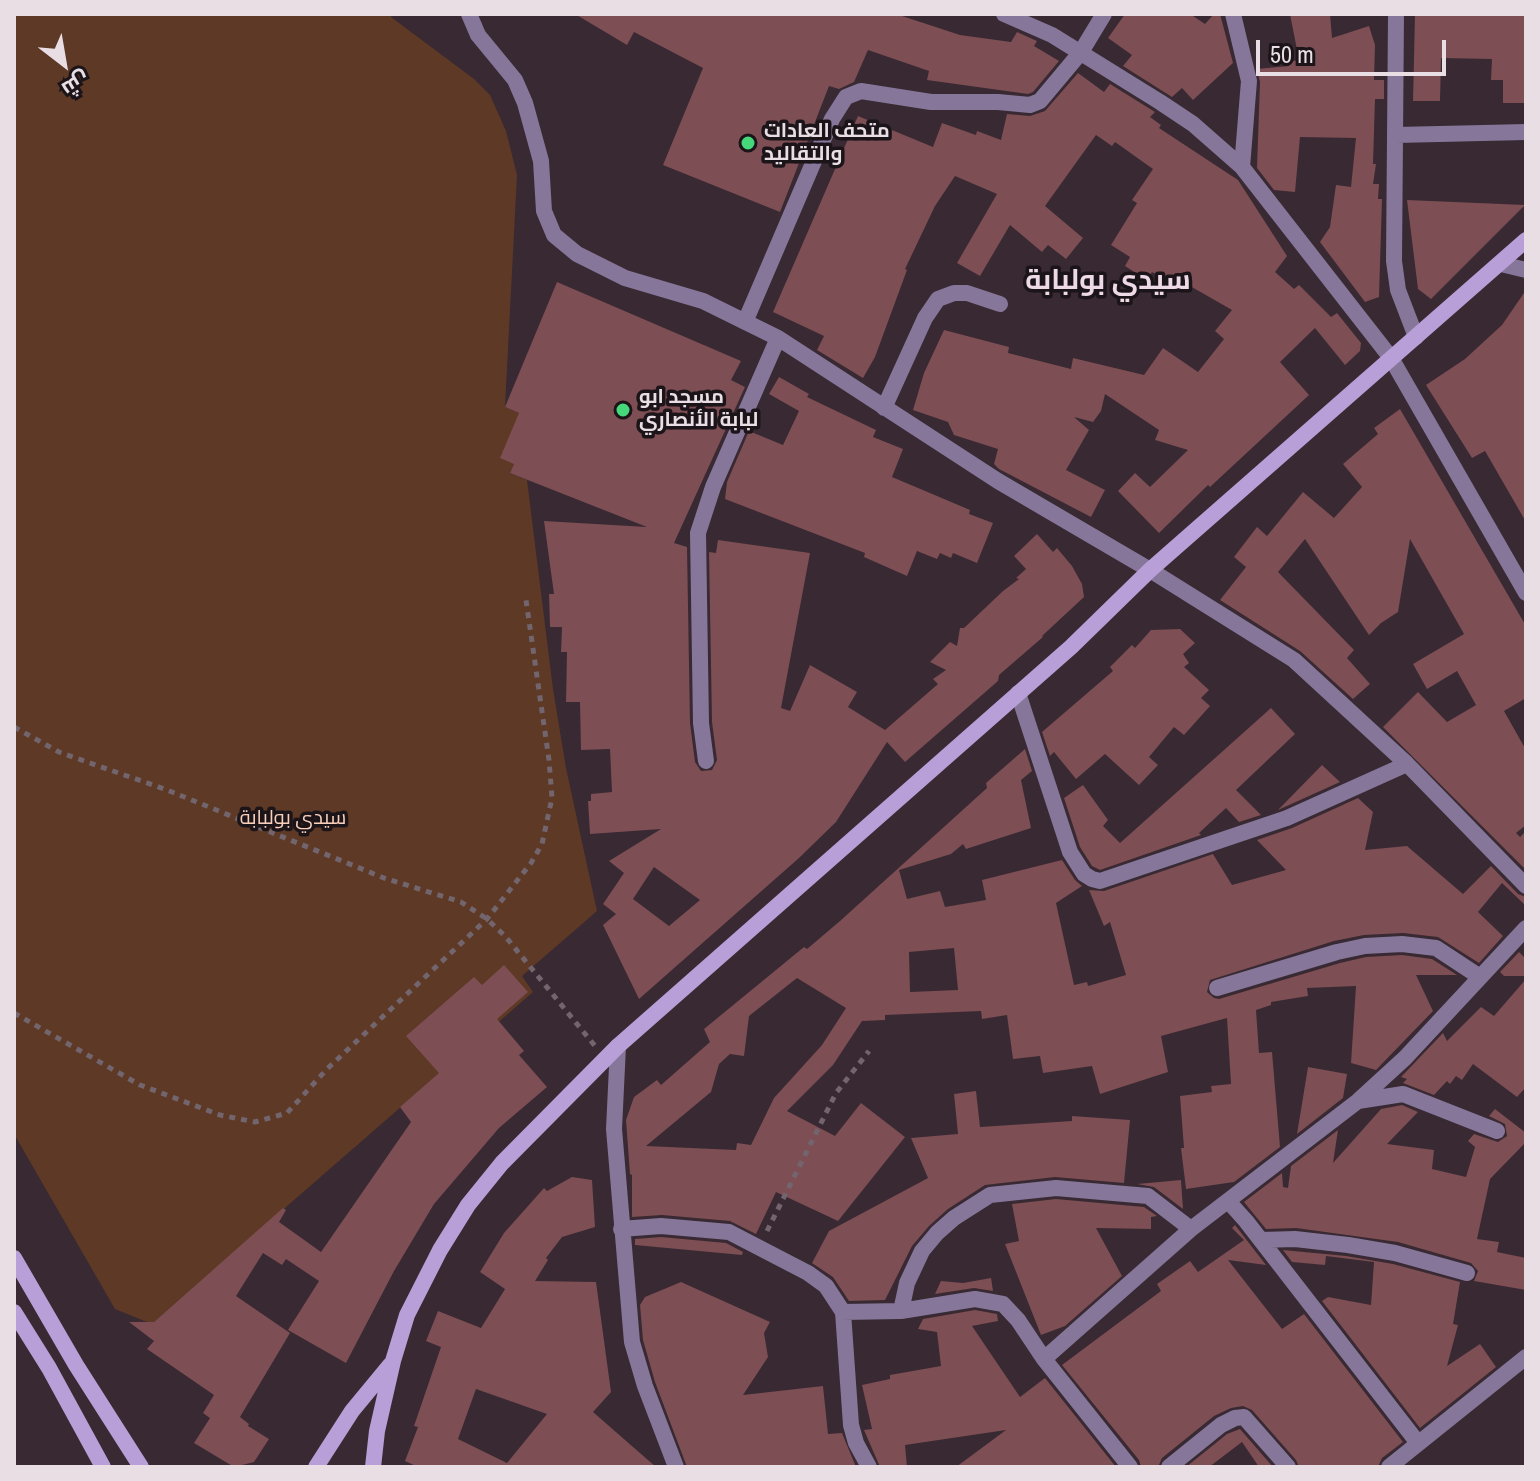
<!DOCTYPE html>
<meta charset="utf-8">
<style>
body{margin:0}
#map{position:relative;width:1540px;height:1481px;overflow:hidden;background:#382933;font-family:"Archivo Narrow",Cairo,sans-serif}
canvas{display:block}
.frame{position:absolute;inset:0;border:16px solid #e8dee4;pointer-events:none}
.north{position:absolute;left:24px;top:24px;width:80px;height:80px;-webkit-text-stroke:6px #1b1419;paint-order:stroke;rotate:149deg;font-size:22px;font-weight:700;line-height:32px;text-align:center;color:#e8dee4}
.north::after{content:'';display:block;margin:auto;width:28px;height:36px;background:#e8dee4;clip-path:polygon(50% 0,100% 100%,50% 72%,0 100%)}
.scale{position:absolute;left:1256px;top:40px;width:190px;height:36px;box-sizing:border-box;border:4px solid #e8dee4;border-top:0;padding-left:10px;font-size:24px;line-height:28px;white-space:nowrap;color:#e8dee4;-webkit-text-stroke:6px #1b1419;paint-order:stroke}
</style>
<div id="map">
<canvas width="1540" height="1481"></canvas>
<div class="frame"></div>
<div class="north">ش</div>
<div class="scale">50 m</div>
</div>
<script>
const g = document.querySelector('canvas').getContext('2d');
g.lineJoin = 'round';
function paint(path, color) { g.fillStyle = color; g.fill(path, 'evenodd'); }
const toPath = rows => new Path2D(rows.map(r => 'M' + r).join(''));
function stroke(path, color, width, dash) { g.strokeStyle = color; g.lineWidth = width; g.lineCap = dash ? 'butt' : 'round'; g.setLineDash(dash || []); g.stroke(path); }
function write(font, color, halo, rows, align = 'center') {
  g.font = font + ' "Archivo Narrow",Cairo,sans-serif'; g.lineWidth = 7; g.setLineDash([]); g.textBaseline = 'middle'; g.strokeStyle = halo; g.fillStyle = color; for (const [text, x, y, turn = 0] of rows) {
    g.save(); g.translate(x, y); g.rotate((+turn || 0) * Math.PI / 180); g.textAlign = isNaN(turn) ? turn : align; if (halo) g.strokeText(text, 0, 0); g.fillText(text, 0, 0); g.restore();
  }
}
const green = toPath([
 [14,14,392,14,391,17,474,79,490,95,506,131,517,175,505,407,519,413,514,464,510,473,527,480,553,689,566,768,597,911,522,976,533,992,154,1322,147,1322,115,1309,14,1134]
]);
const building = toPath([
 [575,14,896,14,960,35,1011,42,1017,32,1037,41,1034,46,1059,61,1033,92,1028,94,927,80,929,71,868,50,854,82,839,89,829,86,780,212,663,165,703,68,634,32,627,45],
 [1125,14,1190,14,1205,24,1214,14,1220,14,1233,63,1193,100,1182,88,1172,97,1123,66,1132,55,1108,38],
 [1290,14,1330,14,1332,38,1369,26,1375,45,1374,80,1384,80,1384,99,1375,99,1373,164,1376,164,1373,184,1379,184,1378,199,1382,199,1379,297,1365,302,1320,242,1330,227,1336,185,1351,187,1356,138,1300,137,1295,192,1274,190,1257,168,1260,82,1257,69,1289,66,1288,62,1299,60],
 [1415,14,1526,14,1526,103,1503,103,1503,80,1491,80,1492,59,1441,58,1440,101,1413,101],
 [1078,73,1104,92,1110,84,1155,112,1150,117,1161,125,1159,128,1238,180,1287,256,1275,272,1294,289,1299,285,1331,317,1337,313,1361,343,1360,351,1345,365,1315,328,1280,362,1309,395,1210,487,1208,485,1159,533,1118,491,1135,473,1150,487,1188,450,1155,440,1159,430,1105,394,1101,411,1093,422,1074,417,1089,430,1066,470,1105,490,1091,517,999,469,994,464,998,449,954,435,948,422,913,410,924,373,944,330,1009,347,1008,353,1071,369,1073,358,1144,375,1163,348,1198,372,1224,339,1215,331,1232,310,1190,286,1187,291,1152,272,1147,280,1125,266,1130,257,1111,245,1137,203,1132,200,1153,169,1115,142,1112,146,1096,135,1045,206,1083,238,1066,259,1048,245,1042,252,1010,225,980,276,957,263,997,194,955,176,935,206,905,269,907,270,875,357,863,378,817,350,824,336,773,312,858,116,933,147,942,123,976,135,977,131,1001,140,1007,114,1030,116,1045,111],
 [1407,200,1525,205,1431,299,1418,289],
 [557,282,741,361,731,380,745,387,674,543,687,547,690,723,695,762,701,771,712,770,717,760,712,722,709,552,716,553,718,540,810,553,781,708,790,711,810,665,857,692,848,707,885,730,938,684,933,679,946,670,930,662,950,642,957,646,960,628,964,628,1003,591,1019,579,1016,578,1026,569,1014,556,1037,534,1053,552,1057,548,1072,566,1082,584,1084,597,1042,636,1043,637,999,675,998,681,905,762,887,742,836,822,799,858,639,999,603,925,616,914,603,904,624,873,609,861,661,829,590,834,588,801,591,801,591,794,612,792,610,749,581,750,580,702,566,702,567,652,561,652,562,627,550,627,549,594,554,594,544,521,647,527,510,473,514,464,500,458,519,413,505,407],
 [654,867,700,900,669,926,633,899],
 [1526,290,1526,522,1485,451,1472,458,1426,385,1465,359,1502,325],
 [779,377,809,394,807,397,876,430,873,437,903,449,892,477,956,504,970,510,969,514,993,523,977,563,953,553,951,558,940,553,937,559,917,551,907,576,864,557,865,553,725,499,727,482,749,431,783,445,799,411,769,394],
 [1400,409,1526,626,1526,698,1504,711,1526,750,1526,825,1516,833,1520,837,1526,831,1526,870,1383,727,1418,692,1447,722,1476,705,1457,671,1427,689,1413,664,1464,634,1410,539,1398,612,1381,623,1369,635,1305,539,1278,572,1354,650,1347,658,1370,684,1353,699,1300,651,1220,600,1246,567,1234,557,1257,527,1267,536,1303,492,1334,518,1362,487,1343,464,1378,434,1374,428],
 [1180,629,1195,643,1183,654,1189,663,1184,667,1209,690,1201,698,1210,706,1184,735,1174,727,1149,757,1158,765,1139,785,1105,754,1076,779,1054,752,1050,756,1042,732,1113,671,1110,667,1132,645,1135,648,1151,630],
 [1271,708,1295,734,1236,790,1261,815,1239,822,1226,808,1199,833,1201,835,1100,870,1092,866,1080,847,1064,798,1083,785,1108,820,1103,826,1120,843],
 [1025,749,1032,771,1021,780,1031,828,966,849,963,844,951,854,899,870,907,899,940,891,945,907,986,900,982,880,1062,860,1075,880,1082,886,1056,903,1074,985,1087,982,1088,986,1126,975,1110,922,1104,926,1089,890,1104,891,1213,854,1232,885,1286,870,1257,840,1292,828,1358,798,1373,812,1365,850,1407,846,1463,894,1491,866,1518,894,1526,897,1526,906,1502,883,1478,912,1503,936,1479,963,1438,937,1403,933,1364,935,1334,941,1210,980,1207,992,1214,998,1219,999,1340,963,1366,957,1402,955,1432,959,1457,975,1416,975,1433,1011,1376,1070,1351,1063,1356,986,1307,988,1308,996,1271,1002,1271,1005,1256,1010,1259,1053,1272,1052,1280,1147,1234,1182,1186,1189,1181,1148,1184,1148,1180,1096,1212,1092,1211,1086,1231,1084,1227,1018,1161,1036,1168,1072,1100,1094,1092,1066,1043,1073,1040,1056,1013,1059,1007,1015,982,1019,981,1011,885,1015,885,1020,862,1021,833,1065,787,1111,835,1136,861,1103,905,1137,838,1221,776,1192,756,1234,730,1221,662,1215,632,1217,632,1175,630,1174,626,1120,634,1097,657,1080,661,1085,710,1042,704,1029,804,947,807,949,840,921,987,788,986,783],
 [954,948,958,990,910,992,909,952],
 [797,978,846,1008,822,1045,774,1098,751,1145,737,1143,736,1150,646,1146,711,1092,719,1064,730,1054,744,1056,749,1016],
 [1322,765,1340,782,1278,810],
 [1519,952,1526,959,1526,976,1504,976,1500,972],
 [504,965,528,992,497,1019,524,1051,519,1055,547,1087,499,1128,434,1204,394,1271,346,1363,288,1330,319,1281,286,1259,282,1265,263,1253,236,1296,290,1333,240,1417,249,1424,248,1426,269,1439,254,1462,234,1467,194,1443,210,1418,203,1413,214,1395,147,1349,154,1341,129,1322,154,1322,283,1208,286,1210,279,1222,321,1252,411,1122,400,1107,439,1073,406,1036,474,977,482,985],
 [1526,979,1526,1087,1517,1097,1473,1064,1462,1080,1456,1076,1450,1084,1447,1081,1434,1095,1403,1083,1407,1079,1401,1077,1443,1033,1447,1041,1481,1007,1494,1016],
 [1308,1067,1347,1074,1343,1098,1297,1134],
 [976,1091,980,1127,1072,1121,1072,1116,1130,1120,1124,1183,1055,1177,985,1185,948,1209,929,1226,912,1246,885,1300,849,1301,833,1277,812,1263,829,1231,928,1178,911,1138,958,1134,954,1094],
 [1402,1105,1418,1112,1387,1144,1434,1150,1432,1169,1466,1177,1475,1147,1468,1141,1474,1134,1498,1142,1507,1136,1505,1124,1489,1116,1495,1109,1526,1133,1526,1142,1490,1179,1477,1239,1499,1242,1497,1252,1526,1258,1526,1290,1474,1281,1478,1271,1471,1263,1398,1242,1296,1228,1266,1229,1244,1202,1282,1173,1283,1187,1288,1188,1291,1166,1338,1130,1333,1163,1381,1109],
 [572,1177,592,1180,595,1227,562,1237,546,1258,548,1260,535,1281,596,1282,611,1392,593,1412,656,1467,418,1467,405,1461,418,1427,414,1426,441,1347,426,1341,438,1311,481,1328,505,1289,480,1272,504,1233,544,1188,547,1191],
 [476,1389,547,1414,507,1463,458,1439],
 [1181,1180,1183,1209,1154,1187,1137,1184],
 [1056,1199,1144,1207,1157,1216,1151,1217,1151,1229,1096,1228,1122,1276,1065,1326,1041,1335,1005,1244,1019,1241,1012,1204],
 [1235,1225,1266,1265,1228,1260,1282,1329,1304,1314,1403,1442,1382,1458,1378,1467,1299,1467,1296,1460,1252,1410,1243,1406,1231,1408,1214,1416,1162,1458,1158,1467,1141,1467,1139,1460,1062,1365,1161,1291,1157,1284,1190,1261,1198,1272,1244,1240,1232,1228],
 [661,1237,726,1243,743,1252,742,1255,635,1245,635,1239],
 [1283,1250,1346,1256,1393,1264,1460,1282,1453,1324,1458,1325,1447,1366,1480,1344,1496,1367,1420,1428,1322,1301,1328,1297,1371,1305,1374,1262,1326,1256,1325,1265,1292,1262],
 [991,1278,993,1291,974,1288,935,1294,941,1281,963,1283],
 [681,1282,770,1322,764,1333,768,1357,743,1395,823,1386,828,1434,842,1433,856,1467,687,1467,655,1382,643,1340,640,1305,645,1297],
 [975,1310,997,1314,998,1321,972,1326,1020,1397,1045,1378,1116,1467,956,1467,1006,1430,905,1445,907,1467,880,1467,864,1430,872,1429,862,1385,890,1379,890,1375,941,1366,937,1332,918,1329,923,1319],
 [1240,1429,1273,1467,1259,1467,1242,1442,1209,1467,1186,1467,1227,1434]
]);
const path = toPath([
 [14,727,59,752,167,790,384,878,461,902,487,919,505,936,595,1046],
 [14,1013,140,1085,220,1115,255,1122,287,1113,327,1069,487,919,531,863,542,844,552,798,549,760,526,600],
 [767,1231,836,1093,869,1051]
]);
const street = toPath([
 [469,14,478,35,515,80,525,103,541,161,544,211,554,235,577,254,625,278,703,301,778,338,998,481,1150,570,1294,660,1407,764,1526,886],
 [1004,14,1052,35,1160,102,1193,124,1242,167,1391,358,1526,593],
 [1233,14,1249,81,1242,167],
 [1396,14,1394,261,1398,290,1416,337],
 [1396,135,1526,132],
 [1501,264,1526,270],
 [745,322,832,119,846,97,861,91,931,102,998,102,1030,105,1040,101,1081,52,1104,14],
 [884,408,925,318,938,299,954,293,967,293,1000,304],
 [1018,693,1070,852,1084,874,1092,879,1100,881,1287,818,1407,764],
 [706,761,701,723,698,533,713,487,778,338],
 [1217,988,1337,952,1365,946,1402,944,1436,948,1480,977],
 [618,1046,614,1129,632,1342,645,1386,676,1467],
 [1358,1101,1403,1094,1497,1131],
 [1228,1201,1246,1221,1418,1443],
 [621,1229,661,1226,729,1232,808,1273,826,1286,843,1312,851,1425,856,1443,869,1467],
 [1261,1240,1295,1239,1348,1245,1395,1253,1467,1273],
 [901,1311,907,1283,922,1251,937,1233,954,1218,990,1195,1056,1188,1148,1196,1191,1229],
 [843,1312,901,1311,975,1299,1003,1304,1018,1320,1044,1359,1130,1467],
 [1044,1359,1191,1229,1358,1101,1405,1058,1526,928],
 [1169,1467,1221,1425,1235,1418,1244,1417,1288,1467],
 [1389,1467,1526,1357]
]);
const secondary = toPath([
 [14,1258,76,1365,141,1467],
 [14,1312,49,1368,103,1467],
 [316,1467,352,1411,390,1365],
 [373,1467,377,1431,393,1361,407,1315,440,1250,468,1205,502,1163,618,1046,1071,647,1150,570,1526,240]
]);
const markers = [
 [748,143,8,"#45d77a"],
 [623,410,8,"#45d77a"]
];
const poiNames = [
 ["متحف العادات",764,132],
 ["والتقاليد",764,155],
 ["مسجد ابو",639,398],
 ["لبابة الأنصاري",639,421]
];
const parkNames = [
 ["سيدي بولبابة",293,819]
];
const districtNames = [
 ["سيدي بولبابة",1108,281]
];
paint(green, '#5e3925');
paint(building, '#7d4e53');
stroke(path, '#72656e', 5, [6, 6]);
stroke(street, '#867699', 16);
stroke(secondary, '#b89fd7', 16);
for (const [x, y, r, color] of markers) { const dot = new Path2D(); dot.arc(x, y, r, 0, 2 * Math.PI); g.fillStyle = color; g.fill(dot); stroke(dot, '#1b1419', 3); }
write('bold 20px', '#e8dee4', '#1b1419', poiNames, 'left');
write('20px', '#fad0ba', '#1b1419', parkNames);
write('bold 28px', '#eedae6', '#1b1419', districtNames);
</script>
